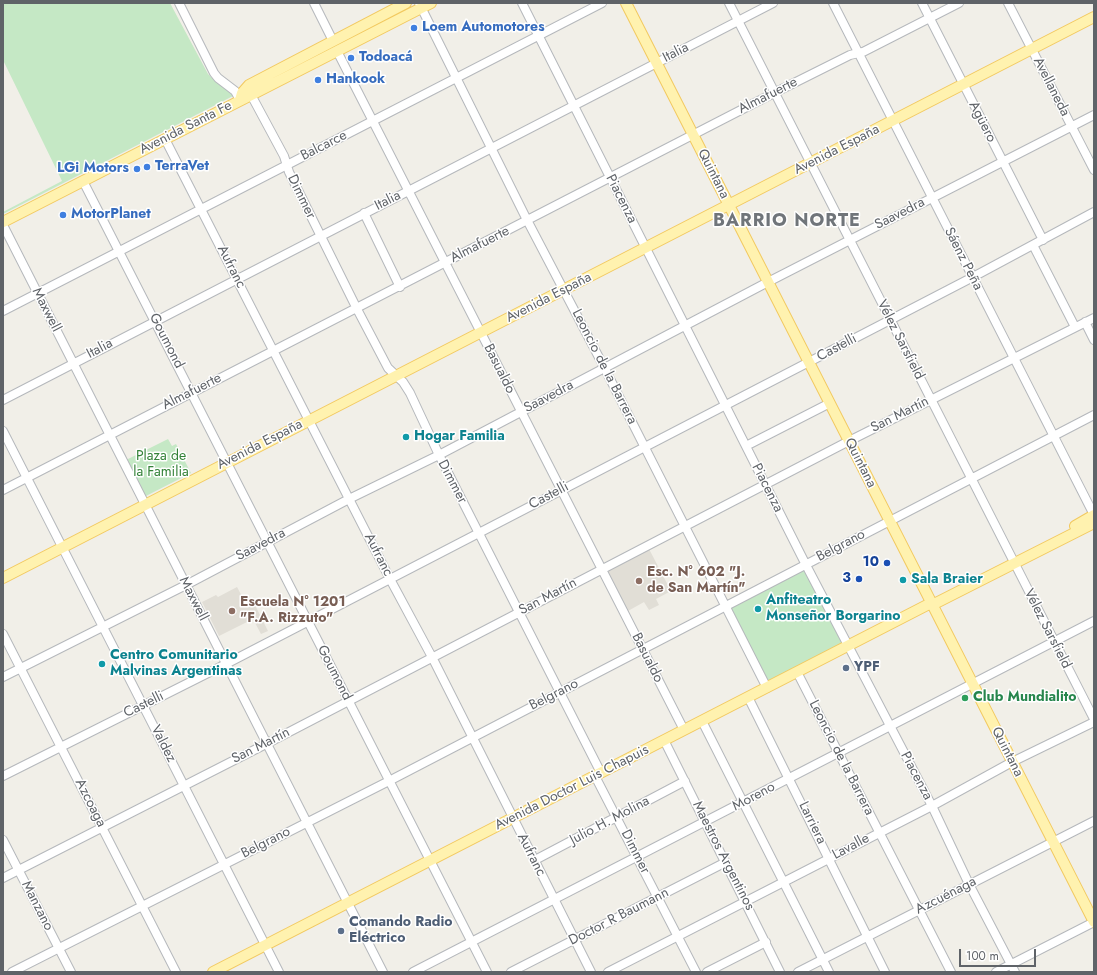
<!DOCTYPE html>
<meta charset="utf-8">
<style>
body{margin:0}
#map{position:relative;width:1097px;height:975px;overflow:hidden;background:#f1efe8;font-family:Jost,sans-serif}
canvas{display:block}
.frame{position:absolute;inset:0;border:4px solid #5f6368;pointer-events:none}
.scale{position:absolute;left:959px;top:949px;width:77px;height:18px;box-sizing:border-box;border:2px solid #5f6368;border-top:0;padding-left:5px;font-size:12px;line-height:14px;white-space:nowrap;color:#5f6368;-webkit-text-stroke:3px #fff;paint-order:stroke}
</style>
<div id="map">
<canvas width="1097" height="975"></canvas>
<div class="frame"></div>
<div class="scale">100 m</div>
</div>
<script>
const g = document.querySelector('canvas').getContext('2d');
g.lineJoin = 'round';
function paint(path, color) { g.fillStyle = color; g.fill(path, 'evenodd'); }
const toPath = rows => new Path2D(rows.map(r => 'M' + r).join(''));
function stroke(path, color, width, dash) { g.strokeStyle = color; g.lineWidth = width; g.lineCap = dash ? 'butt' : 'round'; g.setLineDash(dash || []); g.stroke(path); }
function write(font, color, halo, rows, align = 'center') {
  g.font = font + ' Jost,sans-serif'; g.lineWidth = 3; g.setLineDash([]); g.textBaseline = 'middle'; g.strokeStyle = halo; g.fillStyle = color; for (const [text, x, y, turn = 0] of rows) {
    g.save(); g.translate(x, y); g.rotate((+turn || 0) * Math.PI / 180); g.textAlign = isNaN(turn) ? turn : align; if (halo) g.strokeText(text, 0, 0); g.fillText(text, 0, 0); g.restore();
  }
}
const education = toPath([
 [649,549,671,591,656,599,659,605,649,610,644,602,628,611,607,571],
 [237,587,245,602,252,599,268,631,261,634,253,619,219,636,202,602,216,595,218,597]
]);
const green = toPath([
 [3,3,170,3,208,74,214,80,231,92,233,96,3,214,3,212,62,181,3,60],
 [168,439,172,446,176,444,191,473,144,497,126,460],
 [804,570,843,644,767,683,729,609]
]);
const minor = toPath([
 [179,3,214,73,218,78,235,91,240,100],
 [314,3,333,41],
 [419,3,527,220,604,367,767,688],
 [522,3,806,565,932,806,969,884,1015,972],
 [729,3,1094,719],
 [833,3,1094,515],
 [922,3,1043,240],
 [1008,3,1094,170],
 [337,51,684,730],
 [249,91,284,156,289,172,357,309,388,368,403,382,410,393,439,455,601,773],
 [165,139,390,579,432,657,591,972],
 [83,181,487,972],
 [364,213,400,287],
 [3,225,383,972],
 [1033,245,1075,327],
 [3,311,602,3],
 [1085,322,1094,340],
 [3,400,773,3],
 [3,431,279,972],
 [746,446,830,403],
 [3,490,774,93,850,55,863,52,959,3],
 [3,634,176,972],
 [797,672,951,972],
 [3,677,186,585,349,499,439,455,768,282,1094,115],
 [748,697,885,972],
 [702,721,829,972],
 [664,740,780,972],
 [3,776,226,664,973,277,1094,212],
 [595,776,696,972],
 [3,840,71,972],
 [535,860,685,781],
 [3,878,266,744,849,441,1094,318],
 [12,972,389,781,1094,415],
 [413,972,1094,621],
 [511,972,726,862],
 [608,972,932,806,1012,762,1094,722],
 [707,972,766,942],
 [798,972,1094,821],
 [996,972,1094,922]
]);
const major = toPath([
 [626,3,1094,922],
 [240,100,242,93,249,85,406,3],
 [3,222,431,3],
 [1075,526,1094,515],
 [3,578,1094,17],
 [213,972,931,603,936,603,1094,523]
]);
const markers = [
 [414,28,4,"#3f7fe0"],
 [351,58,4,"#3f7fe0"],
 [318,80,4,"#3f7fe0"],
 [147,167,4,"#3f7fe0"],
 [137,169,4,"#3f7fe0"],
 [63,215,4,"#3f7fe0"],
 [406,437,4,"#0f9aa8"],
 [887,563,4,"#1a4fb4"],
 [859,579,4,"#1a4fb4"],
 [903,580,4,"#0f9aa8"],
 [639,581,4,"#8d6e63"],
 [758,609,4,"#0f9aa8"],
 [232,611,4,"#8d6e63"],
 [102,664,4,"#0f9aa8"],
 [846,668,4,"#5c6f8a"],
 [965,698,4,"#2e9e5b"],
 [341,931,4,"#5c6f8a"]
];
const shopNames = [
 ["Loem Automotores",422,28],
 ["Todoacá",359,58],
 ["Hankook",326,80],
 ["TerraVet",155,167],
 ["LGi Motors",129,169,"right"],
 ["MotorPlanet",71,215]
];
const streetNames = [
 ["Italia",676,53,-27],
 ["Avellaneda",1051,87,63],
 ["Almafuerte",768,96,-27],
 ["Agüero",982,122,63],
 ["Avenida Santa Fe",186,128,-27],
 ["Balcarce",324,146,-27],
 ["Avenida España",837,150,-27],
 ["Quintana",713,174,63],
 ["Dimmer",301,197,64],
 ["Piacenza",621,199,63],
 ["Italia",388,201,-27],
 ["Saavedra",900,214,-27],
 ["Almafuerte",480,245,-27],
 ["Sáenz Peña",963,259,63],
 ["Aufranc",231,267,63],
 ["Avenida España",549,298,-27],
 ["Maxwell",46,310,63],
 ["Vélez Sarsfield",900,340,63],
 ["Goumond",166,341,63],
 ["Castelli",837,348,-28],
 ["Italia",100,349,-28],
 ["Leoncio de la Barrera",604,367,63],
 ["Basualdo",499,369,63],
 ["Almafuerte",192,392,-27],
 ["Saavedra",549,397,-28],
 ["San Martín",900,415,-27],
 ["Avenida España",260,445,-27],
 ["Quintana",860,463,63],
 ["Dimmer",452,482,62],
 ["Piacenza",767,488,63],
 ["Castelli",549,496,-28],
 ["Saavedra",261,545,-28],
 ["Belgrano",841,546,-28],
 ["Aufranc",378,555,63],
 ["San Martín",548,597,-28],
 ["Maxwell",193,599,63],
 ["Vélez Sarsfield",1047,629,63],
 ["Basualdo",647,658,63],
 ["Goumond",334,673,63],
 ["Belgrano",554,695,-27],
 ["Castelli",144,705,-26],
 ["Valdez",163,744,63],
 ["San Martín",261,746,-27],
 ["Quintana",1007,752,63],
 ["Leoncio de la Barrera",841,758,63],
 ["Piacenza",916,776,62],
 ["Avenida Doctor Luis Chapuis",572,788,-27],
 ["Moreno",754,797,-28],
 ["Azcoaga",90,803,63],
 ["Julio H. Molina",610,821,-28],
 ["Larriera",812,823,64],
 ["Belgrano",266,843,-27],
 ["Lavalle",851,847,-28],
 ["Dimmer",635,852,63],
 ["Aufranc",531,855,63],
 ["Maestros Argentinos",723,856,63],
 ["Azcuénaga",946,896,-27],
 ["Manzano",37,906,63],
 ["Doctor R Baumann",619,917,-27]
];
const cultureNames = [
 ["Hogar Familia",414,437],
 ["Sala Braier",911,580],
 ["Anfiteatro",766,601],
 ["Monseñor Borgarino",766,617],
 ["Centro Comunitario",110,656],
 ["Malvinas Argentinas",110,672]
];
const parkNames = [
 ["Plaza de",161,457],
 ["la Familia",161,473]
];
const transitNames = [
 ["10",879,563],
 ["3",851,579]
];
const educationNames = [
 ["Esc. N° 602 \"J.",647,573],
 ["de San Martín\"",647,589],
 ["Escuela N° 1201",240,603],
 ["\"F.A. Rizzuto\"",240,619]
];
const serviceNames = [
 ["YPF",854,668],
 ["Comando Radio",349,923],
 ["Eléctrico",349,939]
];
const leisureNames = [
 ["Club Mundialito",973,698]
];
const districtNames = [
 ["BARRIO NORTE",787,222]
];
paint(education, '#e1ded6');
paint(green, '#c5e8c5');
stroke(minor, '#b5b8bc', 10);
stroke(major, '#f2c960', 12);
stroke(minor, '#fff', 8);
stroke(major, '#fff2af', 10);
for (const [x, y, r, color] of markers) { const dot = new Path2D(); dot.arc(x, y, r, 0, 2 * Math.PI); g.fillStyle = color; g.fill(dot); stroke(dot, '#fff', 1.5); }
write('bold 14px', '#366cbe', '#fff', shopNames, 'left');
write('14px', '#5f6368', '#fff', streetNames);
write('bold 14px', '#0d838f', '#fff', cultureNames, 'left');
write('14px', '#348238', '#fff', parkNames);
write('bold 14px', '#164399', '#fff', transitNames, 'right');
write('bold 14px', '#785e54', '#fff', educationNames, 'left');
write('bold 14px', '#4e5e75', '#fff', serviceNames, 'left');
write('bold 14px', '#27864d', '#fff', leisureNames, 'left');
g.letterSpacing = '1px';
write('bold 18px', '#70757a', '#fff', districtNames);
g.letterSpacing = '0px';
</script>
